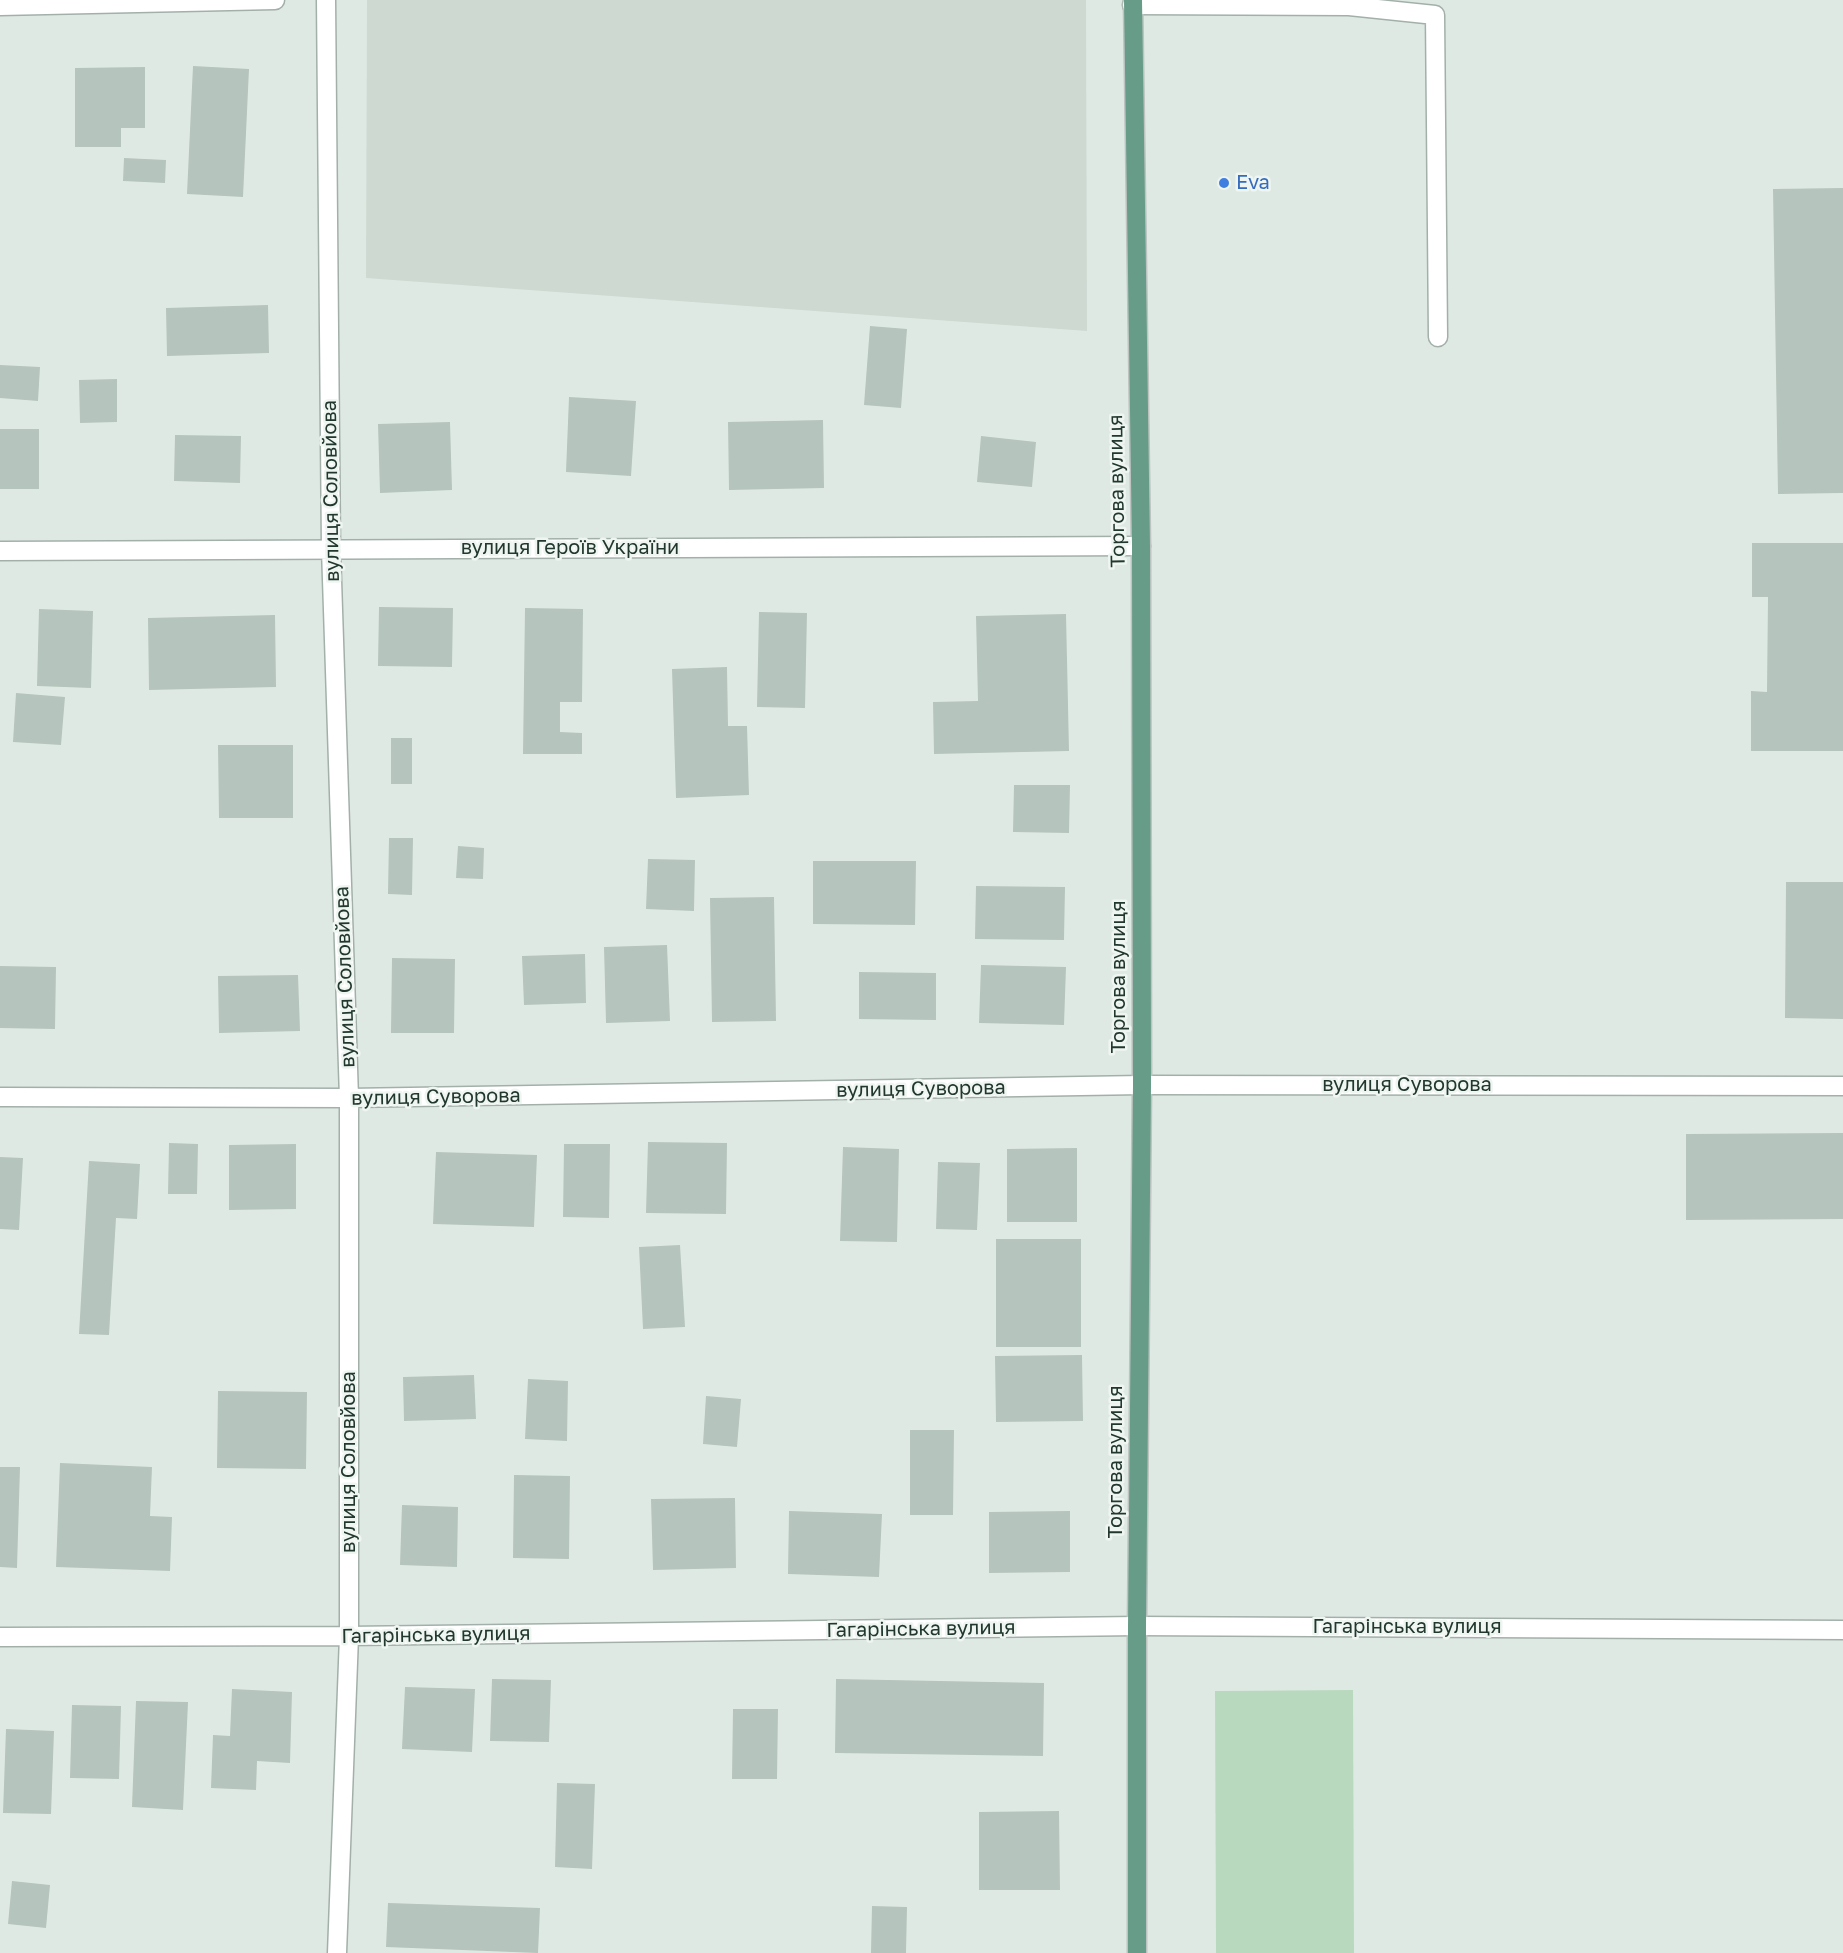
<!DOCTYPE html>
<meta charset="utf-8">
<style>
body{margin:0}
canvas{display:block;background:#dfe9e4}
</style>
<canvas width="1843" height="1953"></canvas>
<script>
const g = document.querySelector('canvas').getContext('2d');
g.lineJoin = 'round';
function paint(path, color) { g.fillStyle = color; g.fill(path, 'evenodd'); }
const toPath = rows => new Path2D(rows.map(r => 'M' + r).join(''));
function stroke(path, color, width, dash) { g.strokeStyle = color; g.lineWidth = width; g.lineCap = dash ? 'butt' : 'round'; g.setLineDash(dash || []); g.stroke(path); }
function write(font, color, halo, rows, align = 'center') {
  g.font = font + ' "Golos Text",sans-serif'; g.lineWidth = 5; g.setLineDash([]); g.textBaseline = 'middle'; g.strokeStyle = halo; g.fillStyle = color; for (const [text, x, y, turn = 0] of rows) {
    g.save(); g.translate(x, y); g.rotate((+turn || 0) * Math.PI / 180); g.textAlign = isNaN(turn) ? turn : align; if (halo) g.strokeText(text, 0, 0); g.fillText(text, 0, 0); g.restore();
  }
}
const built = toPath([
 [367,0,1086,0,1087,331,366,278]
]);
const green = toPath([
 [1353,1690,1354,1953,1216,1953,1215,1691]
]);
const building = toPath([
 [193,66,249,69,243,197,187,194],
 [145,67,145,128,121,128,121,147,75,147,75,68],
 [124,158,166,160,165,183,123,181],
 [1843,188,1843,493,1778,494,1773,189],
 [268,305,269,353,167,356,166,308],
 [870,326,907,329,901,408,864,405],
 [0,365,40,367,38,401,0,398],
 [117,379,117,422,80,423,79,380],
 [569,397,636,401,631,476,566,472],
 [823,420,824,488,729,490,728,422],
 [450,422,452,490,380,493,378,424],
 [0,429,39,429,39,489,0,489],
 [175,435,241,436,240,483,174,481],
 [981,436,1036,442,1032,487,977,482],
 [1752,543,1843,543,1843,751,1751,751,1751,691,1767,692,1768,597,1752,597],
 [379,607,453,608,452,667,378,666],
 [525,608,583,609,582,702,560,702,560,732,582,733,582,754,523,754],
 [39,609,93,611,91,688,37,686],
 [759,612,807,613,805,708,757,707],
 [1066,614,1069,751,934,754,933,702,978,701,976,616],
 [275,615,276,687,149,690,148,618],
 [727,667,728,726,747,726,749,795,676,798,672,669],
 [16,693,65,697,61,745,13,742],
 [391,738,412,738,412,784,391,784],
 [218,745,293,745,293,818,219,818],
 [1014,785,1070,785,1069,833,1013,832],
 [389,838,413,838,412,895,388,894],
 [458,846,484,848,483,879,456,878],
 [648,859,695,860,694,911,646,909],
 [813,861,916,861,915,925,813,924],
 [1786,882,1843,882,1843,1019,1785,1018],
 [976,886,1065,887,1064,940,975,939],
 [774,897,776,1021,712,1022,710,898],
 [667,945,670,1021,606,1023,604,947],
 [585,954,586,1003,524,1005,522,956],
 [392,958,455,959,454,1033,391,1033],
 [981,965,1066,967,1064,1025,979,1023],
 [0,966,56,967,55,1029,0,1028],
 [859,972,936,973,936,1020,859,1019],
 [298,975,300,1031,219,1033,218,976],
 [1843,1133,1843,1219,1686,1220,1686,1134],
 [648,1142,727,1143,726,1214,646,1213],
 [169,1143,198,1144,197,1194,168,1194],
 [296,1144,296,1209,229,1210,229,1145],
 [564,1144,610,1144,609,1218,563,1217],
 [843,1147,899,1149,897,1242,840,1241],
 [1077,1148,1077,1222,1007,1222,1007,1149],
 [436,1152,537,1155,534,1227,433,1224],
 [0,1157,23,1158,19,1230,0,1229],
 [89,1161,140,1164,137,1219,116,1218,109,1335,79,1334],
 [938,1162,980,1163,977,1230,936,1229],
 [996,1239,1081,1239,1081,1347,996,1347],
 [680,1245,685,1327,643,1329,639,1247],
 [1082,1355,1083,1421,996,1422,995,1356],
 [474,1375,476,1419,404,1421,403,1377],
 [528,1379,568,1381,567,1441,525,1439],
 [218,1391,307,1392,306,1469,217,1468],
 [706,1396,741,1399,737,1447,703,1444],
 [910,1430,954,1430,953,1515,910,1515],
 [60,1463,152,1467,150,1516,172,1517,170,1571,56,1567],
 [0,1467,20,1467,17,1568,0,1567],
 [514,1475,570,1476,569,1559,513,1558],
 [735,1498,736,1568,653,1570,651,1499],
 [402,1505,458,1507,457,1567,400,1565],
 [789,1511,882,1514,879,1577,788,1574],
 [1070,1511,1070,1572,989,1573,989,1512],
 [492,1679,551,1680,549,1742,490,1741],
 [836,1679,1044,1683,1043,1756,835,1753],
 [405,1687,475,1689,472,1752,402,1749],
 [232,1689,292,1692,290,1763,257,1761,256,1790,211,1788,213,1735,230,1736],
 [136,1701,188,1702,183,1810,132,1807],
 [72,1705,121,1706,119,1779,70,1778],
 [733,1709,778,1709,777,1779,732,1779],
 [6,1729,54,1731,51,1814,3,1813],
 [557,1783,595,1784,592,1869,555,1867],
 [1059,1811,1060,1890,979,1890,979,1812],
 [12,1881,50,1885,46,1928,8,1924],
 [388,1903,540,1908,538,1953,386,1947],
 [872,1906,907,1907,906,1953,871,1953]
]);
const minor = toPath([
 [326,0,331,549,349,1098,349,1636,337,1953],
 [1132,5,1349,6,1435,15,1438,337],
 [0,6,275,0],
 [0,551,1141,546],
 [0,1097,349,1098,1142,1085,1843,1086],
 [0,1637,349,1636,1137,1626,1843,1630]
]);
const major = toPath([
 [1133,0,1141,546,1142,1085,1137,1626,1137,1953]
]);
const markers = [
 [1224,183,6,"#3f7fe0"]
];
const shopNames = [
 ["Eva",1236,183]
];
const streetNames = [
 ["вулиця Соловйова",331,491,-91],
 ["Торгова вулиця",1117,491,-91],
 ["вулиця Героїв України",570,548],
 ["вулиця Соловйова",345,977,-92],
 ["Торгова вулиця",1119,977,-90],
 ["вулиця Суворова",1407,1085],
 ["вулиця Суворова",921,1089,-1],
 ["вулиця Суворова",436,1097,-1],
 ["вулиця Соловйова",349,1462,-90],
 ["Торгова вулиця",1116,1462,-90],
 ["Гагарінська вулиця",1407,1627],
 ["Гагарінська вулиця",921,1629,-1],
 ["Гагарінська вулиця",436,1635,-1]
];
paint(built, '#ced9d2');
paint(green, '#b9d9be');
paint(building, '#b5c4bc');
stroke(minor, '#a3b0aa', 21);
stroke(major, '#bdc3c1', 21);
stroke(minor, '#fff', 18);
stroke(major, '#679c88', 18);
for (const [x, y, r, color] of markers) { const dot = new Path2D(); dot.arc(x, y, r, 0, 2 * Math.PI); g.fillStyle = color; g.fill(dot); stroke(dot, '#eff6f2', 2); }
write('20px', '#366cbe', '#eff6f2', shopNames, 'left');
write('20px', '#22382f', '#eff6f2', streetNames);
</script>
